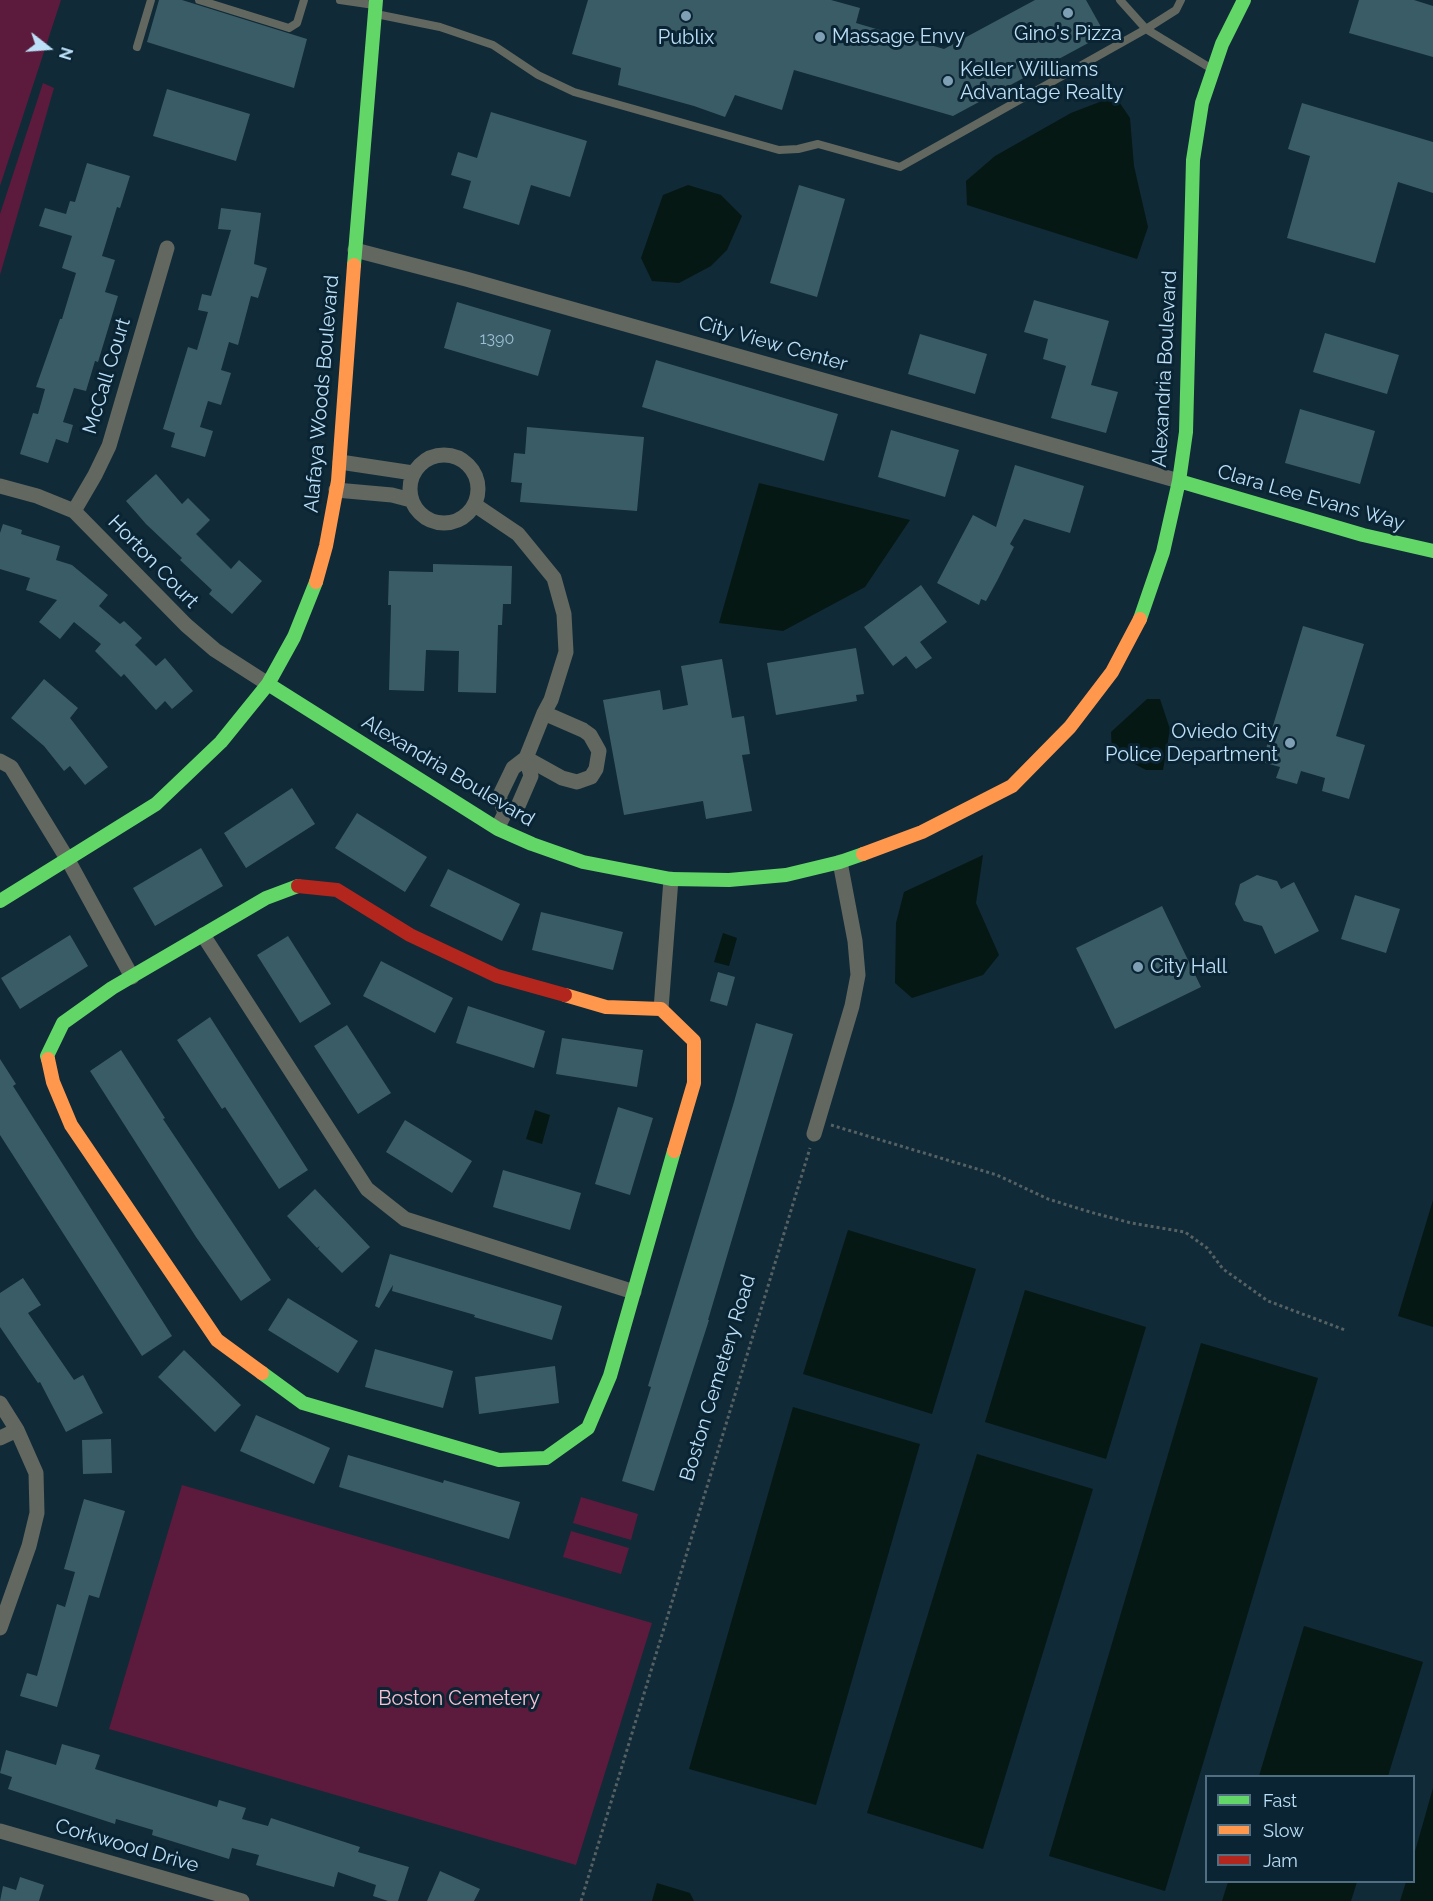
<!DOCTYPE html>
<style>
body{margin:0}
#map{position:relative;width:1433px;height:1901px;overflow:hidden;background:#102a37;font-family:Raleway,sans-serif}
canvas{display:block}
.legend{position:absolute;left:1205px;top:1775px;width:210px;height:108px;box-sizing:border-box;background:#0b2433;border:2px solid #516f82;margin:0;padding:8px 10px;list-style:none;font-size:18px;color:#bbe0f8}
.legend li{display:flex;align-items:center;gap:12px;height:30px}
.legend b{width:30px;border:2px solid #516f82}
.north{position:absolute;left:18px;top:18px;width:60px;height:60px;-webkit-text-stroke:4px #0b2433;paint-order:stroke;rotate:107deg;font-size:16px;font-weight:700;line-height:24px;text-align:center;color:#bbe0f8}
.north::after{content:'';display:block;margin:auto;width:21px;height:27px;background:#bbe0f8;clip-path:polygon(50% 0,100% 100%,50% 72%,0 100%)}
</style>
<div id="map">
<canvas width="1433" height="1901"></canvas>
<ul class="legend">
<li><b style="height:8px;background:#63d668"></b>Fast</li>
<li><b style="height:8px;background:#ff974d"></b>Slow</li>
<li><b style="height:8px;background:#b3261e"></b>Jam</li>
</ul>
<div class="north">N</div>
</div>
<script>
const g = document.querySelector('canvas').getContext('2d');
g.lineJoin = 'round';
function paint(path, color) { g.fillStyle = color; g.fill(path, 'evenodd'); }
const toPath = rows => new Path2D(rows.map(r => 'M' + r).join(''));
function stroke(path, color, width, dash) { g.strokeStyle = color; g.lineWidth = width; g.lineCap = dash ? 'butt' : 'round'; g.setLineDash(dash || []); g.stroke(path); }
function write(font, color, halo, rows, align = 'center') {
  g.font = font + ' Raleway,sans-serif'; g.lineWidth = 6; g.setLineDash([]); g.textBaseline = 'middle'; g.strokeStyle = halo; g.fillStyle = color; for (const [text, x, y, turn = 0] of rows) {
    g.save(); g.translate(x, y); g.rotate((+turn || 0) * Math.PI / 180); g.textAlign = isNaN(turn) ? turn : align; if (halo) g.strokeText(text, 0, 0); g.fillText(text, 0, 0); g.restore();
  }
}
const green = toPath([
 [0,0,61,0,0,186],
 [43,83,54,88,0,275,0,214],
 [182,1485,652,1623,576,1865,109,1729],
 [581,1497,638,1514,631,1540,573,1523],
 [571,1531,629,1548,621,1574,563,1557]
]);
const water = toPath([
 [1115,96,1130,118,1134,166,1148,227,1137,259,967,205,966,181,995,156,1071,113],
 [688,185,721,195,742,216,727,250,711,266,679,283,652,281,641,258,663,195],
 [759,483,910,520,865,587,783,631,719,623],
 [1147,699,1160,699,1170,729,1163,770,1146,770,1112,752,1111,732],
 [983,855,976,903,999,955,983,975,912,998,895,983,896,923,904,892],
 [723,933,737,938,729,966,714,962],
 [535,1110,550,1115,542,1144,526,1139],
 [1433,1200,1433,1327,1398,1316],
 [848,1230,976,1269,932,1414,803,1374],
 [1025,1290,1146,1327,1106,1459,985,1422],
 [1201,1343,1318,1378,1165,1891,1049,1856],
 [793,1407,920,1444,816,1805,689,1769],
 [977,1454,1093,1489,983,1849,867,1813],
 [1304,1626,1423,1662,1388,1776,1259,1776],
 [1433,1788,1433,1901,1400,1901,1406,1882,1414,1882,1414,1855],
 [1228,1882,1357,1882,1351,1901,1222,1901],
 [657,1883,690,1893,694,1901,652,1901]
]);
const building = toPath([
 [159,0,182,0,307,39,294,88,147,42],
 [588,0,831,0,860,8,856,23,944,49,1035,0,1086,0,1105,34,953,116,794,70,782,110,735,95,725,117,694,106,618,85,621,68,572,54],
 [1359,0,1414,0,1433,6,1433,57,1349,33],
 [167,89,250,114,236,161,153,136],
 [1302,103,1433,142,1433,193,1398,182,1375,263,1287,238,1310,156,1288,149],
 [491,112,587,141,570,197,531,185,519,225,463,208,471,181,451,175,458,152,477,158],
 [87,163,130,176,120,208,117,207,102,256,115,260,105,292,118,296,98,362,95,361,86,391,74,388,63,422,73,425,68,443,56,439,48,463,20,454,33,413,38,414,45,389,36,387,60,319,62,319,76,273,62,268,72,236,39,226,45,208,66,214,70,201,75,202],
 [799,185,845,199,817,297,770,283],
 [221,208,261,213,254,264,267,268,258,298,251,296,238,345,229,342,221,370,231,373,221,405,208,401,200,427,213,431,205,457,171,447,175,433,163,429,188,347,197,350,208,312,198,310,202,294,211,296,231,230,218,229],
 [1034,300,1109,321,1091,385,1118,392,1106,433,1051,418,1066,366,1043,359,1048,339,1024,332],
 [457,302,551,330,538,376,444,348],
 [1325,333,1399,355,1387,394,1313,372],
 [920,334,987,354,975,394,908,374],
 [656,360,838,414,824,461,642,407],
 [1300,409,1375,431,1360,484,1285,463],
 [527,427,644,437,637,511,520,502,522,483,511,482,514,453,525,454],
 [891,430,959,450,945,497,878,477],
 [1015,465,1084,486,1070,533,1024,519,1010,544,1014,547,997,581,986,601,981,599,979,605,937,583,973,515,996,527],
 [156,474,182,504,188,498,210,520,196,534,231,569,239,560,262,581,232,614,209,594,212,590,180,560,182,558,146,524,126,501],
 [3,524,22,530,21,534,60,546,56,560,72,565,108,595,99,606,120,624,124,621,142,638,135,645,156,666,165,658,193,691,172,709,165,701,156,710,124,674,121,677,95,651,101,644,74,622,60,639,39,622,57,600,26,590,30,578,0,569,0,533],
 [433,564,512,566,511,604,503,604,502,625,498,625,496,693,458,692,459,651,426,650,424,691,389,690,391,605,388,605,389,571,433,572],
 [921,585,947,622,920,642,932,658,916,669,906,656,893,666,864,627],
 [1303,626,1364,644,1336,736,1365,745,1349,799,1322,791,1325,778,1301,771,1297,784,1276,778,1280,767,1262,762],
 [856,648,864,694,856,695,857,701,776,715,767,663],
 [722,659,732,718,744,716,750,754,742,755,752,811,706,819,703,801,624,815,603,700,660,690,663,710,688,705,681,666],
 [44,679,78,708,70,718,108,767,85,785,70,766,64,771,44,746,11,718],
 [292,788,315,824,246,868,224,833],
 [357,813,427,857,405,892,335,848],
 [201,848,223,886,155,926,133,888],
 [448,869,520,904,502,941,430,906],
 [1257,875,1277,881,1281,889,1294,882,1319,931,1275,954,1262,926,1244,921,1235,904,1240,884],
 [1355,895,1400,909,1386,953,1341,939],
 [1162,906,1201,987,1115,1029,1076,948],
 [541,912,623,932,613,970,532,950],
 [70,935,88,966,20,1009,1,978],
 [288,936,331,1004,300,1023,257,955],
 [381,961,453,998,435,1033,363,996],
 [718,972,735,977,727,1006,710,1001],
 [468,1006,545,1031,534,1068,456,1043],
 [210,1017,308,1170,279,1189,225,1107,222,1109,177,1040],
 [756,1023,793,1034,708,1320,709,1320,654,1491,622,1481,651,1387,648,1386,734,1102],
 [347,1025,391,1093,358,1114,314,1046],
 [562,1038,643,1050,637,1087,556,1074],
 [121,1050,165,1118,163,1119,271,1280,241,1301,196,1237,90,1071],
 [0,1059,16,1084,13,1086,172,1336,142,1356,0,1135],
 [618,1107,653,1118,630,1195,595,1184],
 [405,1120,472,1161,452,1193,386,1152],
 [503,1170,581,1193,570,1230,493,1207],
 [315,1189,370,1247,342,1273,318,1249,320,1246,317,1248,287,1216],
 [390,1254,562,1306,552,1340,474,1317,475,1315,392,1291,393,1285,379,1308,375,1306],
 [23,1278,41,1305,28,1313,74,1380,83,1375,103,1413,66,1432,40,1382,38,1383,0,1327,0,1293],
 [288,1298,358,1341,338,1373,268,1330],
 [375,1349,453,1371,443,1408,365,1387],
 [184,1350,241,1405,215,1432,158,1377],
 [555,1366,559,1403,479,1414,475,1377],
 [256,1415,330,1448,314,1484,240,1451],
 [111,1439,112,1473,83,1474,82,1440],
 [348,1455,443,1483,444,1480,520,1502,509,1539,339,1487],
 [84,1499,125,1511,99,1598,89,1595,57,1707,20,1696,27,1673,37,1676,57,1604,65,1607,75,1572,64,1569],
 [62,1744,100,1755,95,1769,217,1807,219,1800,246,1808,242,1819,268,1826,271,1818,360,1847,358,1852,409,1867,398,1901,388,1901,373,1896,376,1885,338,1872,334,1887,256,1865,259,1855,232,1848,229,1859,152,1835,153,1830,116,1819,115,1824,8,1789,12,1777,0,1773,6,1750,56,1765],
 [440,1871,480,1889,474,1901,427,1901],
 [20,1877,44,1885,39,1901,0,1901,3,1886,16,1890]
]);
const path = toPath([
 [831,1125,997,1175,1048,1199,1090,1212,1131,1223,1185,1232,1207,1248,1223,1269,1268,1301,1345,1330],
 [581,1901,810,1148]
]);
const lane = toPath([
 [199,0,289,28,297,23,304,0],
 [340,0,374,5],
 [1120,0,1146,29,1212,69],
 [376,14,440,27,493,45,538,75,574,92,779,150,798,149,818,144,900,167,1146,29,1176,10,1181,0],
 [137,47,151,0]
]);
const street = toPath([
 [355,250,466,279,1179,481],
 '410 489a34 34 0 1 1 68 0a34 34 0 1 1-68 0Z',
 [340,462,413,473],
 [0,486,37,496,74,511,186,625,215,650,268,684],
 [336,490,392,495,411,500],
 [475,505,518,534,554,578,564,614,566,652,551,700,544,713,526,758,513,768,499,797,505,813],
 [74,511,95,475,109,446,167,248],
 [526,758,562,778,577,782,591,777,596,769,599,751,590,735,583,730,544,713],
 [0,761,11,767,68,860,132,977],
 [501,821,505,813,518,806,531,776,526,758],
 [203,935,367,1189,405,1219,634,1292],
 [661,1009,671,879],
 [814,1134,852,1006,858,975,855,941,840,862],
 [0,1403,17,1430,36,1473,37,1513,29,1546,0,1628],
 [0,1438,17,1430],
 [0,1831,242,1901]
]);
const fast = toPath([
 [354,265,376,0],
 [1179,481,1363,535,1433,551],
 [1140,619,1163,552,1179,481,1186,432,1193,160,1202,103,1222,44,1244,0],
 [268,684,498,829,532,844,583,862,671,879,729,880,786,875,840,862,863,854],
 [0,901,156,804,221,742,268,684,294,637,316,582],
 [48,1059,47,1056,63,1023,112,988,266,898,298,886],
 [262,1373,303,1403,499,1460,546,1458,588,1428,610,1376,674,1151]
]);
const slow = toPath([
 [316,582,326,546,338,481,354,265],
 [863,854,922,832,1012,786,1070,727,1112,672,1140,619],
 [565,995,606,1007,661,1009,694,1041,694,1083,674,1151],
 [48,1059,53,1082,71,1125,217,1340,262,1373]
]);
const jam = toPath([
 [298,886,337,890,410,935,497,976,565,995]
]);
const markers = [
 [1068,13,6,"#7fa0b4"],
 [686,16,6,"#7fa0b4"],
 [820,37,6,"#7fa0b4"],
 [948,81,6,"#7fa0b4"],
 [1290,743,6,"#7fa0b4"],
 [1138,967,6,"#7fa0b4"]
];
const numberNames = [
 ["1390",497,339]
];
const poiNames = [
 ["Gino's Pizza",1068,34,"center"],
 ["Massage Envy",832,37],
 ["Publix",686,38,"center"],
 ["Keller Williams",960,70],
 ["Advantage Realty",960,93],
 ["Oviedo City",1278,732,"right"],
 ["Police Department",1278,755,"right"],
 ["City Hall",1150,967]
];
const streetNames = [
 ["City View Center",773,344,16],
 ["Alexandria Boulevard",1165,369,-87],
 ["McCall Court",107,376,-73],
 ["Alafaya Woods Boulevard",322,394,-85],
 ["Clara Lee Evans Way",1311,498,16],
 ["Horton Court",153,562,46],
 ["Alexandria Boulevard",448,771,31],
 ["Boston Cemetery Road",718,1378,-73],
 ["Corkwood Drive",127,1846,16]
];
const parkNames = [
 ["Boston Cemetery",459,1699]
];
paint(green, '#5c1b3c');
paint(water, '#051814');
paint(building, '#3a5c67');
stroke(path, '#556162', 3, [3, 3]);
stroke(lane, '#62675f', 8);
stroke(street, '#62675f', 15);
stroke(fast, '#63d668', 14);
stroke(slow, '#ff974d', 14);
stroke(jam, '#b3261e', 14);
for (const [x, y, r, color] of markers) { const dot = new Path2D(); dot.arc(x, y, r, 0, 2 * Math.PI); g.fillStyle = color; g.fill(dot); stroke(dot, '#0b2433', 2); }
write('16px', '#9bbfd4', null, numberNames);
write('20px', '#bbe0f8', '#0b2433', poiNames, 'left');
write('20px', '#bbe0f8', '#0b2433', streetNames);
write('20px', '#f7c1d3', '#0b2433', parkNames);
</script>
